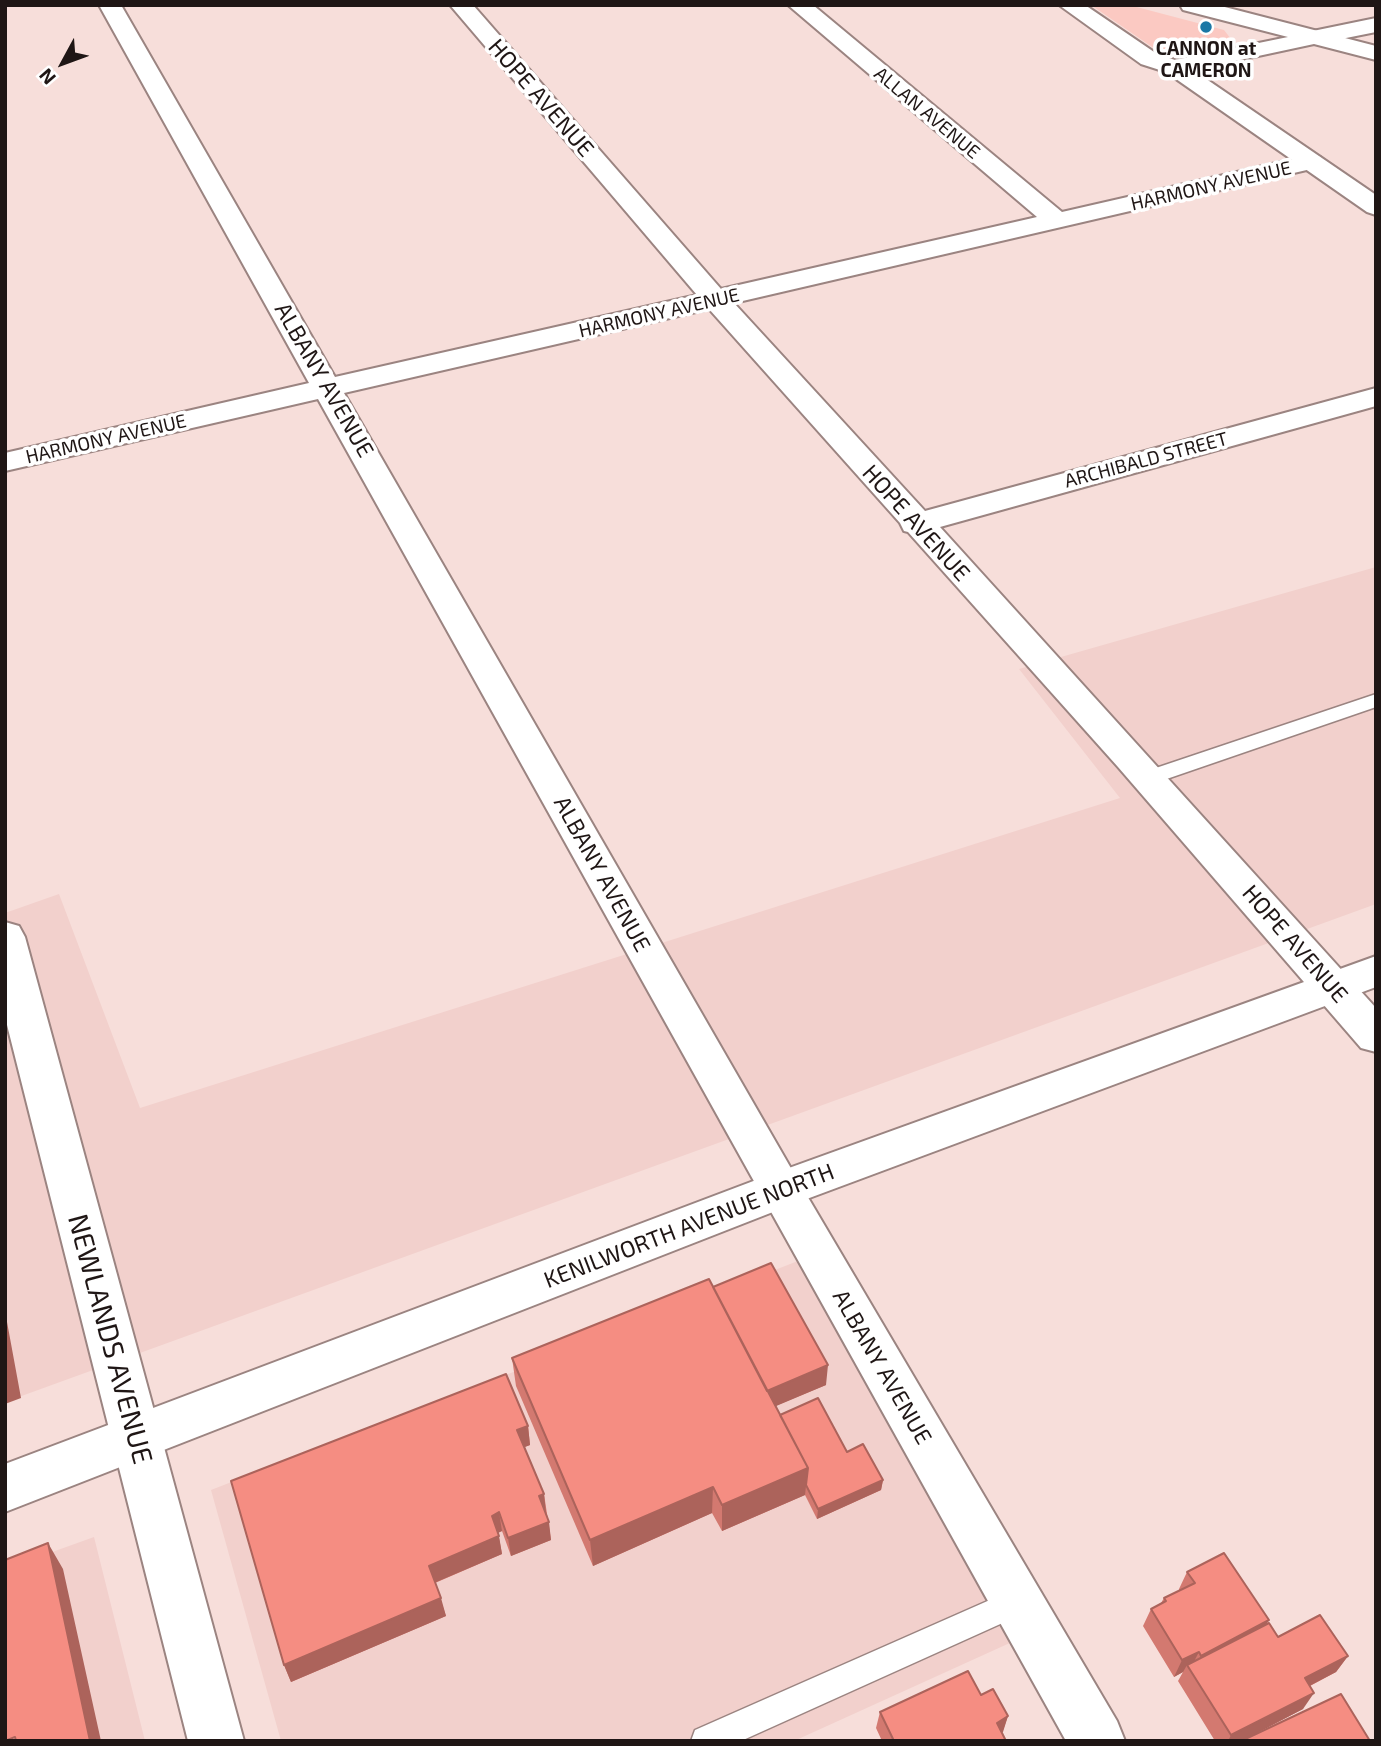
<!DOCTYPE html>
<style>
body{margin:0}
#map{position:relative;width:1381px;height:1746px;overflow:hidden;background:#f7deda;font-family:"Exo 2",sans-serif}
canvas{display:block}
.frame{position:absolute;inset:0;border:7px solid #1f1615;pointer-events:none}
.north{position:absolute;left:28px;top:28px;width:70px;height:70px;-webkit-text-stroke:5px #fff;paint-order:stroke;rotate:229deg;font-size:19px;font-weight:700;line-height:28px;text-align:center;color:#1f1615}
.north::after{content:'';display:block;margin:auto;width:24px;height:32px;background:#1f1615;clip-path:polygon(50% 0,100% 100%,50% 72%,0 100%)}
</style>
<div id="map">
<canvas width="1381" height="1746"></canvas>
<div class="frame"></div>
<div class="north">N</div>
</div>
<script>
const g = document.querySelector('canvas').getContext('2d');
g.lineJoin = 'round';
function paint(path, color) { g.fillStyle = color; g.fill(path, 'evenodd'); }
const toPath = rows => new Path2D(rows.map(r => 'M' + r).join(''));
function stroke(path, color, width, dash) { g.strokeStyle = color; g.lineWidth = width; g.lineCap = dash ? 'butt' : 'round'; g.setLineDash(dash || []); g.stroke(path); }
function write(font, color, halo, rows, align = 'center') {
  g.font = font + ' "Exo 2",sans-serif'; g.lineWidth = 7; g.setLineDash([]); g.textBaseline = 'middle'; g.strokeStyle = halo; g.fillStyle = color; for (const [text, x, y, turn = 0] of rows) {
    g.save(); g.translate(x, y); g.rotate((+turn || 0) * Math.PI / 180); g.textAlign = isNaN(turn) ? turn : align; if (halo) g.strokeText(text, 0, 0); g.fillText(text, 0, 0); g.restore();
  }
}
const built = toPath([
 [1376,567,1376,904,5,1402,5,913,59,894,140,1108,1120,798,1019,669],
 [803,1259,1012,1642,794,1741,281,1741,211,1490],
 [94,1537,145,1741,5,1741,5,1569]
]);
const green = toPath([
 [1091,5,1129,5,1224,30,1231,39,1228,42,1181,50,1185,54,1169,55,1161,53]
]);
const service = toPath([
 [1376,694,1376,707,1155,783,1141,783,1138,778,1141,773,1376,694],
 [1017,1588,1027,1592,1031,1602,1027,1612,741,1741,691,1741,695,1730,1017,1588]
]);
const minor = toPath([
 [99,5,121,5,335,377,697,295,450,5,473,5,721,289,1037,217,788,5,813,5,1062,212,1311,155,1320,157,1323,162,1320,167,1311,169,734,303,925,511,1376,388,1376,406,940,527,1376,1008,1376,1052,1361,1048,1118,767,908,532,904,531,900,523,709,309,344,393,796,1177,1117,1721,1125,1741,1066,1741,318,399,5,471,5,453,309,383,99,5],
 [1376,18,1376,32,1316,44,1305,37,1308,32,1376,18],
 [5,922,19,926,25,937,244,1741,188,1741,5,1017,5,922]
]);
const tertiary = toPath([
 [1059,5,1085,5,1157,54,1175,60,1288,37,1183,10,1180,5,1217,5,1376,46,1376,60,1314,44,1193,70,1376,195,1376,215,1367,212,1166,72,1141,64,1059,5]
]);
const secondary = toPath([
 [1376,956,1376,987,796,1203,5,1512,5,1464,764,1177,1376,956]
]);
const wall = toPath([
 [713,1287,826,1385,775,1406,780,1415,847,1452,883,1480,881,1490,817,1519,805,1495,722,1531,712,1513,593,1566,516,1386,512,1358],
 [528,1426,530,1445,524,1447,544,1494,551,1540,511,1556,502,1531,498,1533,502,1554,435,1583,446,1616,291,1682,284,1665],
 [1187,1572,1267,1624,1278,1637,1348,1656,1336,1672,1310,1686,1303,1709,1245,1739,1370,1741,1215,1741,1178,1681,1183,1672,1174,1677,1143,1626,1151,1609,1161,1603,1164,1598,1179,1591,1179,1589],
 [981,1695,1008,1716,1002,1733,1006,1741,882,1741,876,1728,880,1712]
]);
const shadedWall = toPath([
 [5,1311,21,1398,5,1404],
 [828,1365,826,1385,762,1412,763,1393],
 [528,1426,530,1445,520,1449,517,1430],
 [808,1468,805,1495,722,1531,722,1505],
 [883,1480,881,1490,817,1519,818,1509],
 [713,1487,712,1513,593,1566,590,1540],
 [544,1494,546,1513,539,1496],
 [499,1512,502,1531,495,1534,492,1516],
 [549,1522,551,1540,511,1556,508,1538],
 [499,1536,502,1554,434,1583,429,1566],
 [48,1543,63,1569,101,1741,90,1741],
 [441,1598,446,1616,291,1682,284,1665],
 [1269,1620,1259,1637,1192,1672,1201,1656],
 [1199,1652,1190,1669,1187,1665,1183,1672,1174,1677,1182,1660],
 [1348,1656,1336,1672,1294,1694,1305,1678],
 [1314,1693,1303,1709,1242,1741,1228,1741,1231,1735],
 [1008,1716,1003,1732,991,1739,997,1723]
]);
const building = toPath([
 [771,1263,828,1365,767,1391,713,1287,771,1263],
 [709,1279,808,1468,722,1505,713,1487,590,1540,512,1358,709,1279],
 [506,1374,528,1426,517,1430,544,1494,539,1496,549,1522,508,1538,499,1512,492,1516,499,1536,429,1566,441,1598,284,1665,231,1481,506,1374],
 [818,1398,847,1452,863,1444,883,1480,818,1509,806,1485,808,1468,780,1415,818,1398],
 [48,1543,90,1741,16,1741,15,1737,5,1741,5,1560,48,1543],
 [1224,1553,1269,1620,1201,1656,1199,1652,1182,1660,1151,1609,1166,1601,1164,1598,1195,1583,1187,1572,1224,1553],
 [1320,1615,1348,1656,1305,1678,1314,1693,1231,1735,1187,1665,1269,1623,1278,1637,1320,1615],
 [968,1671,981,1695,993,1689,1008,1716,997,1723,1006,1741,894,1741,880,1712,968,1671],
 [1341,1694,1370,1741,1241,1741,1341,1694]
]);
const markers = [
 [1206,27,7,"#1b77a5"]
];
const farPoinames = [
 ["CANNON at",1206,49],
 ["CAMERON",1206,71]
];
const farStreetnames = [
 ["ALLAN AVENUE",927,113,40],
 ["HARMONY AVENUE",1211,186,-13],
 ["HARMONY AVENUE",659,313,-13],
 ["HARMONY AVENUE",106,439,-13],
 ["ARCHIBALD STREET",1146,460,-15]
];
const streetNames = [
 ["HOPE AVENUE",541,98,49],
 ["ALBANY AVENUE",324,380,60],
 ["HOPE AVENUE",916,523,48],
 ["ALBANY AVENUE",602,874,61],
 ["HOPE AVENUE",1295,944,49],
 ["KENILWORTH AVENUE NORTH",689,1226,-21],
 ["ALBANY AVENUE",882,1367,60]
];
const nearStreetnames = [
 ["NEWLANDS AVENUE",110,1339,75]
];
paint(built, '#f2d0cc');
paint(green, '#fbc9c2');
stroke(service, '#9b8481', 3);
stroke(minor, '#9b8481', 4);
stroke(tertiary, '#9b8481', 4);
stroke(secondary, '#9b8481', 4);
paint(service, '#fff');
paint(minor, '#fff');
paint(tertiary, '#fff');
paint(secondary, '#fff');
paint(wall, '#d37970');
paint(shadedWall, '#ac635b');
paint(building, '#f58d82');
stroke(building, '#ac635b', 2);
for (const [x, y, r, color] of markers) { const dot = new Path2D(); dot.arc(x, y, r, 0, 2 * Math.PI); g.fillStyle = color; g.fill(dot); stroke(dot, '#fff', 2.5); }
write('bold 19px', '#1f1615', '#fff', farPoinames);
write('19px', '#1f1615', '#fff', farStreetnames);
write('23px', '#1f1615', '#fff', streetNames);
write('28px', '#1f1615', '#fff', nearStreetnames);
</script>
